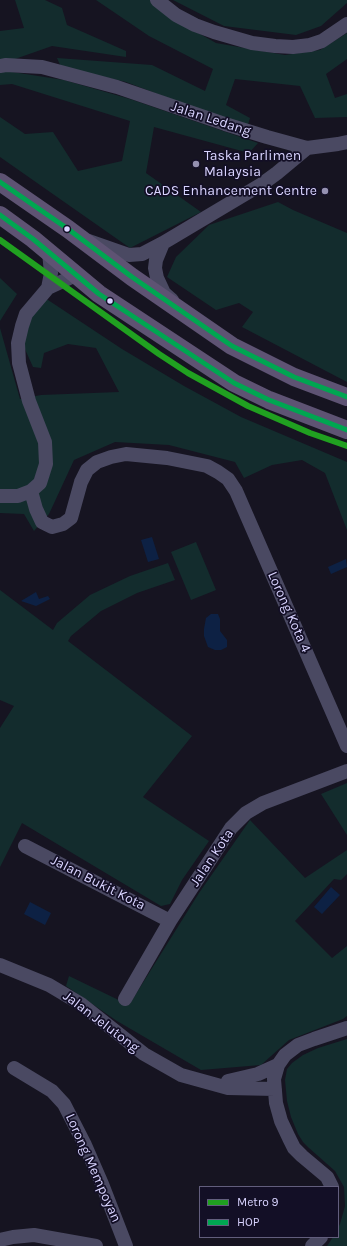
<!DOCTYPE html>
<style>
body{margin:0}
#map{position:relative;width:347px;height:1246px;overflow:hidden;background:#161421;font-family:Karla,sans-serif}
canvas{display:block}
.legend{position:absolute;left:199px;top:1186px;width:140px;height:52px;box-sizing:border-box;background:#130f26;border:1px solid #625e7d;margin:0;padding:5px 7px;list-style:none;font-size:12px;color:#d9d4ff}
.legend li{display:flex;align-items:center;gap:8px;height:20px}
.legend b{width:20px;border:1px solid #625e7d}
</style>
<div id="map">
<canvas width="347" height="1246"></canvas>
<ul class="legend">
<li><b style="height:5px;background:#20a020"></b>Metro 9</li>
<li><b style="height:5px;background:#00a651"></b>HOP</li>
</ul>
</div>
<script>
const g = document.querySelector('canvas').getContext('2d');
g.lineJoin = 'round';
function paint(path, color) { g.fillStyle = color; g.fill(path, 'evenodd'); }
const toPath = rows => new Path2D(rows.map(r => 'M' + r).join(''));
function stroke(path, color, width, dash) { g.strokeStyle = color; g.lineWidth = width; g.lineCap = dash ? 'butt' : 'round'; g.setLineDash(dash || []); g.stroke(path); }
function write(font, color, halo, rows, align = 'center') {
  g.font = font + ' Karla,sans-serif'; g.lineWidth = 3.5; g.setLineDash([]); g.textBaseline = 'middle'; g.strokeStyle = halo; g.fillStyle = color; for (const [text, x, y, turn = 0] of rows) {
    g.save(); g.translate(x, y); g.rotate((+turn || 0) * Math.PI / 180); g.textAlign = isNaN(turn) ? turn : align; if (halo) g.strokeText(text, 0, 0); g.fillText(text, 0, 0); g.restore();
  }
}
const green = toPath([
 [15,0,45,0,62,8,67,25,126,51,126,57,52,46,15,59,0,60,0,31,24,28],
 [96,0,153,0,163,13,216,43,285,55,320,50,347,33,347,59,326,74,335,98,347,94,347,117,315,118,300,86,235,79,226,105,250,118,247,128,126,82,61,67,57,58,152,65,205,91,213,69,149,36],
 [173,0,347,0,347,3,321,26,296,35,224,26],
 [6,71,64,80,130,99,258,143,249,153,154,127,146,173,201,212,130,248,0,157,0,117,25,134,53,132,78,171,122,161,130,121,12,84,0,85,0,73],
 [278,202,293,210,347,233,347,382,242,327,253,312,239,303,216,310,167,277,176,257,209,225],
 [0,278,17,294,0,321],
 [45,298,122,349,184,386,241,417,347,462,347,530,325,473,302,460,272,465,244,478,235,462,169,445,115,442,74,460,49,514,34,531,24,514,0,513,0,328,20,399,41,395,119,392,96,348,68,344,44,353,41,368,33,367,24,347,27,323],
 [196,542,216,590,191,600,171,552],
 [168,563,175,580,137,593,101,611,71,636,68,641,192,736,143,797,209,841,182,880,170,904,161,906,22,823,0,867,0,728,14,706,0,700,0,590,53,630,57,623,90,595,130,576],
 [347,783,347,835,321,794],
 [250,820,305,878,347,850,347,874,341,880,334,879,295,921,332,958,347,946,347,1016,343,1019,289,1040,261,1065,201,1070,117,1021,66,986,69,976,129,1005,199,893],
 [347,1039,347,1246,327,1246,333,1237,338,1237,338,1228,340,1224,345,1206,344,1187,335,1171,309,1148,303,1142,298,1134,291,1117,287,1101,285,1080,287,1069,292,1063,303,1055,318,1048]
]);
const water = toPath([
 [152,537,159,559,148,562,141,540],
 [346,559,347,567,331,574,328,567],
 [36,592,39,599,48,596,50,599,36,606,21,601],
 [211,614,218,614,220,619,220,631,227,640,227,647,221,650,215,650,208,647,204,636,204,629,206,618],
 [331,887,340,895,322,914,314,907],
 [30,902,51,913,45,925,24,914]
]);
const minor = toPath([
 [157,0,176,15,195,25,214,32,252,43,275,46,293,47,310,45,322,41,347,24],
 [0,66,6,65,42,67,117,87,225,124,267,137,307,148,338,144,347,142],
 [89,241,129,255,142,254,163,243,262,184,277,173,307,148],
 [163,243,156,260,155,268,157,278,164,293,172,300],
 [48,288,51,273,49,252],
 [31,491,36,509,42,522,52,527,63,524,71,518,81,482,87,470,97,462,111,457,126,454,167,458,207,466,218,472,228,479,236,491,347,746],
 [0,496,18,496,31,491,40,483,46,464,45,442,29,401,19,363,18,343,22,326,26,314,48,288,76,275],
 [25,846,170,921],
 [0,965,49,985,81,1004,144,1054,181,1075,228,1088,275,1089],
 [125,999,170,921,231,828,246,813,263,803,347,771],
 [14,1068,52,1091,64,1104,85,1145,102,1184,126,1246],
 [228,1081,258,1074,278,1065],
 [332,1187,327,1177,302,1156,294,1148,289,1138,281,1121,276,1103,274,1079,278,1065,285,1055,298,1045,314,1039,347,1028],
 [0,1240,13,1237,34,1235,96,1246],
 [312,1246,321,1237]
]);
const major = toPath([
 [0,182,68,229,132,277,232,346,294,377,347,397],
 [0,215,33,239,99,294,234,383,269,400,347,430]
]);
const bus1 = toPath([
 [0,182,68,229,132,277,232,346,294,377,347,397],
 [0,215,33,239,99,294,234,383,269,400,347,430]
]);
const metro1 = toPath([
 [0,240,159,354,188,373,248,406,310,433,347,446]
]);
const markers = [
 [196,164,4,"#9591b1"],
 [325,191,4,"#9591b1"],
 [67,229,3.5,"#d9d4ff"],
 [110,301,3.5,"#d9d4ff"]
];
const streetNames = [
 ["Jalan Ledang",211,119,18],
 ["Lorong Kota 4",289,612,66],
 ["Jalan Kota",212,858,-56],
 ["Jalan Bukit Kota",98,883,27],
 ["Jalan Jelutong",101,1022,37],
 ["Lorong Mempoyan",93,1168,66]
];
const poiNames = [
 ["Taska Parlimen",204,156],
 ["Malaysia",204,172],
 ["CADS Enhancement Centre",317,191,"right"]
];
paint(green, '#132c2d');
paint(water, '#0d2144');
stroke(minor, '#4a4962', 14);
stroke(major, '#5e5373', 18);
stroke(bus1, '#00a651', 5);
stroke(metro1, '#20a020', 6);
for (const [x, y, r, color] of markers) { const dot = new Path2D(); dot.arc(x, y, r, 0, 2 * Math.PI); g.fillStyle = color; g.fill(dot); stroke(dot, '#130f26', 1.5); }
write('14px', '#d9d4ff', '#130f26', streetNames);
write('14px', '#d9d4ff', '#130f26', poiNames, 'left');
</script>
